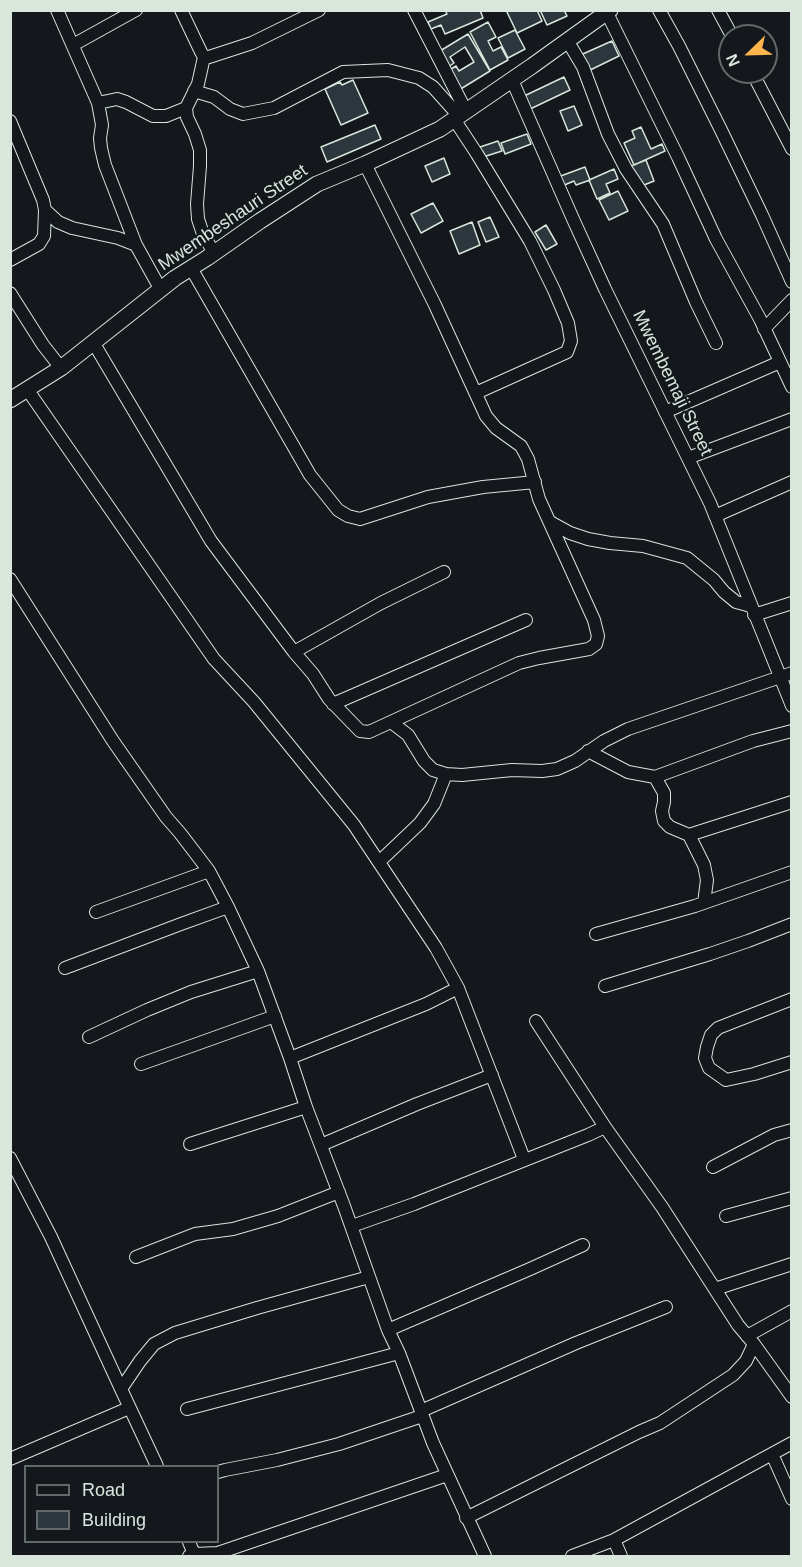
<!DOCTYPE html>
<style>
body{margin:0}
#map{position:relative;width:802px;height:1567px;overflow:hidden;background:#14181c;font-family:Arial,sans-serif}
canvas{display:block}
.frame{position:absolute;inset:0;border:12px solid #d8e6dc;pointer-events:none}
.legend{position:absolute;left:24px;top:1465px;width:195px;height:78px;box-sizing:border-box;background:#14181c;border:2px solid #626a69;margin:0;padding:8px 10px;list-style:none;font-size:18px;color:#d8e6dc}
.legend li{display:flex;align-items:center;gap:12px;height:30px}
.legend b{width:30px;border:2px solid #626a69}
.north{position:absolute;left:718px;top:24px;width:60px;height:60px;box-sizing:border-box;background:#14181c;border:2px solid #626a69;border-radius:50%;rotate:247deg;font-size:16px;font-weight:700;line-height:24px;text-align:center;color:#d8e6dc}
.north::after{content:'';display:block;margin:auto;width:21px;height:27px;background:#ffb74d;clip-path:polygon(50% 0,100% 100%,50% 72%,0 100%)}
</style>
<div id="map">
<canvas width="802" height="1567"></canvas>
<div class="frame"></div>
<ul class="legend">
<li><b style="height:8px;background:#14181c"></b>Road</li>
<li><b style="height:16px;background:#2c363c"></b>Building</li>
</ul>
<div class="north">N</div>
</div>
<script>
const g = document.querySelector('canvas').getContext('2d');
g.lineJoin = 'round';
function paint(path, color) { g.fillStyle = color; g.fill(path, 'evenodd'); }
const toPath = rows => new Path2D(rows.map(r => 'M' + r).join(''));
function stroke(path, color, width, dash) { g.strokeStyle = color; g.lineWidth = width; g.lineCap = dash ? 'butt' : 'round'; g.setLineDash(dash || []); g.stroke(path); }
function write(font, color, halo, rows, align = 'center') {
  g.font = font + ' Arial,sans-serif'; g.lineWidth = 4.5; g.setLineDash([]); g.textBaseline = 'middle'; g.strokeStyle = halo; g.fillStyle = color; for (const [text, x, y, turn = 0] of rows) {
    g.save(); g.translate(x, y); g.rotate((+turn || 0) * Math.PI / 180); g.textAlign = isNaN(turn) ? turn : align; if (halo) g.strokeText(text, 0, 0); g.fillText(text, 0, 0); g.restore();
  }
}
const building = toPath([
 [445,10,480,10,483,18,445,34,441,25,431,29,428,22,447,14,445,10],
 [506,10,537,10,542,21,517,33,506,10],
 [540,10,564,10,567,16,547,25,540,10],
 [488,22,496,37,488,41,493,51,501,47,508,60,490,70,470,32,488,22],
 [515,30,525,49,508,58,498,38,515,30],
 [468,34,490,71,459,90,448,71,456,66,459,71,474,62,465,47,450,57,454,63,444,70,435,54,468,34],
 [612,41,619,56,584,73,576,57,612,41],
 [564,77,570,90,528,110,522,97,564,77],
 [353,80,368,113,341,125,325,89,340,82,342,85,353,80],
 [574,106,582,125,568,131,560,111,574,106],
 [375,125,381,139,327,162,321,147,375,125],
 [641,127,651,149,662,144,665,151,634,165,624,143,635,138,632,131,641,127],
 [527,134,531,144,505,154,501,143,527,134],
 [498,141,502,151,483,157,480,147,498,141],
 [444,158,450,174,432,182,425,166,444,158],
 [646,160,654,181,639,187,631,166,646,160],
 [585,167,590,180,576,185,574,181,562,186,558,177,585,167],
 [614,169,618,179,606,184,610,193,597,199,589,180,614,169],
 [618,191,628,211,609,220,599,200,618,191],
 [433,203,443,221,421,233,411,214,433,203],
 [490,217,499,237,486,242,478,222,490,217],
 [472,222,480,245,459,254,450,231,472,222],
 [546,225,557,244,546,250,535,232,546,225]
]);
const minor = toPath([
 [57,10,98,103,102,125,100,138,101,148,105,165,136,245,161,290],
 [181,10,201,52,204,57,209,57,252,43,319,10],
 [414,10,466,111],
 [659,10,679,46,721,130,762,215,792,282],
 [718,10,732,36],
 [607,13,678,157,716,239,760,319,792,387],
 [567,40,583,67,608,134,626,169,663,224,696,302,716,343],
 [73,45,136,10],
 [204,57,198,84,186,108,187,117,195,134,200,150,200,166,197,204,198,219,203,234,214,253],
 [752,72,792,149],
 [512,80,573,219,605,289,710,503,792,706],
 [194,91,214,97,230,109,243,114,274,108,343,72,388,70,419,78,433,87,459,116],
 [98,103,117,99,126,102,153,116,166,116,186,108],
 [454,119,477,154,530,241,554,290,568,323,571,341,567,352,476,393],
 [10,121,43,200,45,210,44,236,39,244,10,260],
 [45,210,58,222,72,228,118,238,136,245],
 [191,268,310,475,338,510,348,516,360,519,428,497,483,487,535,482],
 [10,293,43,345,61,368],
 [764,329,792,300],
 [93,342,211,541,294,652,313,674,329,699,360,731,369,732,519,663,539,658,589,649,596,644,598,636,594,620,539,499,528,459,521,446,496,428,486,416,435,305,365,164],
 [27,389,214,659,254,702,354,825,436,948,458,988,524,1159],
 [665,412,780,362],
 [688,458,792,419],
 [715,516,792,482],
 [550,522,570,533,588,539,610,543,643,546,687,558,714,580,724,592,736,602,751,606],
 [10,579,113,741,166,817,180,833,209,871,228,907,258,971,290,1058,306,1107,344,1206,388,1330,399,1353,433,1443,485,1556],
 [754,615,792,603],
 [294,652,381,603,444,572],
 [333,704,526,620],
 [391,722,408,735,424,761,433,770,446,774,462,775,512,770,542,771,557,769,575,761,604,741,628,729,792,673],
 [588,751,628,772,655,777,753,741,792,731],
 [655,777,664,793,664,802,662,811,664,821,670,827,689,835,704,865,707,880,704,903],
 [689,835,792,802],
 [379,862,420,823,434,804,446,774],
 [96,912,209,871],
 [596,934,695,906,792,872],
 [65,968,181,924,228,907],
 [605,986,710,954,748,941,792,924],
 [792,999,718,1028,711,1035,707,1047,705,1058,709,1068,726,1080,754,1074,792,1062],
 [536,1021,605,1127,662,1207,738,1325,754,1344,792,1397],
 [89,1037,147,1010,191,992,258,971],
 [290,1058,426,1004,458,988],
 [141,1064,275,1016],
 [190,1144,306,1107],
 [321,1145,417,1104,492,1075],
 [10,1158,51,1237,121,1389,140,1361,154,1344,175,1333,257,1308,369,1277],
 [713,1167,774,1135,792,1130],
 [726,1216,792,1198],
 [352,1226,414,1204,588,1135,605,1127],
 [136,1257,195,1234,233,1229,278,1216,339,1192],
 [715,1289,792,1264],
 [388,1330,530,1269,583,1245],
 [747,1336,792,1311],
 [121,1389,157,1466],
 [187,1409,399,1353],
 [421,1411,576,1343,666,1307],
 [772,1454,792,1499],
 [10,1459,129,1408],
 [218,1472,225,1470,277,1460,339,1444,422,1416],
 [466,1518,639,1432,660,1423,733,1375,746,1361,754,1344],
 [614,1540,621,1556],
 [189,1542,194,1554],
 [189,1556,194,1554,218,1553,447,1475],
 [572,1556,614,1540,792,1443]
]);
const tertiary = toPath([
 [10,400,61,368,175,278,207,258,260,221,317,184,365,164,440,129,532,66,610,10]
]);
const streetNames = [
 ["Mwembeshauri Street",233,218,-34],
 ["Mwembemaji Street",672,383,64]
];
paint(building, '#2c363c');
stroke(building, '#d8e6dc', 1.5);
stroke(minor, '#d8e6dc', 14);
stroke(tertiary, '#d8e6dc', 17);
stroke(minor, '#14181c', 12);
stroke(tertiary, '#14181c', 15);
write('18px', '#d8e6dc', '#14181c', streetNames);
</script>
